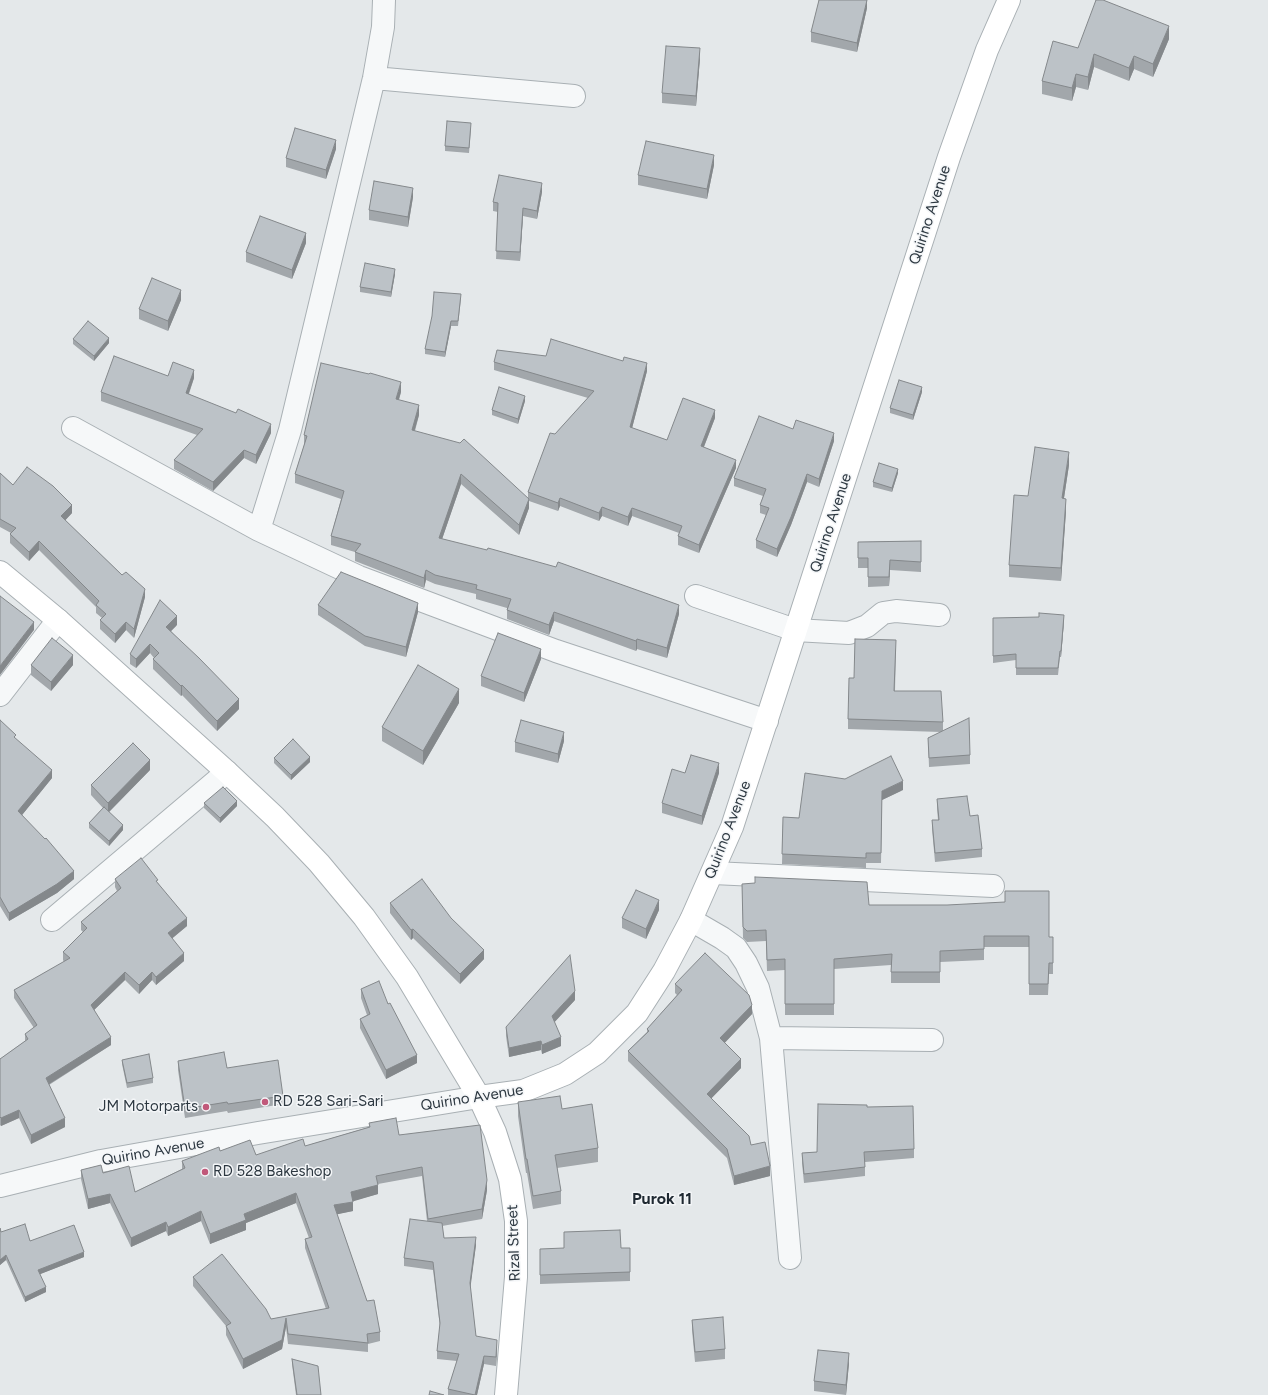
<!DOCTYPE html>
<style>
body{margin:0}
canvas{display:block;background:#e4e8ea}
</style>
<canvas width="1268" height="1395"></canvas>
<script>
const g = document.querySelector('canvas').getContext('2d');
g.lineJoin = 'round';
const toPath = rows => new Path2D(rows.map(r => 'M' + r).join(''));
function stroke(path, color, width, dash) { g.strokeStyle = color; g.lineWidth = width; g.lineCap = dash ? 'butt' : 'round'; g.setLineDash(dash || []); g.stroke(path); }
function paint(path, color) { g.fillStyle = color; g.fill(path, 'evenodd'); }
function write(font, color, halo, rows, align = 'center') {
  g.font = font + ' Figtree,sans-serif'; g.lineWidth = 3; g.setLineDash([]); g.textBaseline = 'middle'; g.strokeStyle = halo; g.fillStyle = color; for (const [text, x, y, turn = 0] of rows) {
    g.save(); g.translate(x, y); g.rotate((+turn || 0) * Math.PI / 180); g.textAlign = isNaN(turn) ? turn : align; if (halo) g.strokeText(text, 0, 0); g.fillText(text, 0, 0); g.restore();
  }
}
const street = toPath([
 [374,78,574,96],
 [73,428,259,530,359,577,556,651,767,721],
 [259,530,290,430,374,78,383,27,384,0],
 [696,596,795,630,849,633,867,626,883,613,896,611,939,615],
 [0,695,58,620],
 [713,873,993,886],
 [52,920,227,772],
 [691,920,722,938,736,948,746,963,758,988,771,1038,790,1258],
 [771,1038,932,1040],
 [0,1186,101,1161,258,1133,479,1097]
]);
const secondary = toPath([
 [0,572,58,620,227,772,275,817,319,863,364,917,407,977,479,1097,495,1132,510,1179,516,1221,516,1277,506,1395],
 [479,1097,523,1091,565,1074,597,1053,637,1013,664,971,691,920,732,827,949,157,987,50,1009,0]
]);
const wall = toPath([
 [867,0,867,8,857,52,811,42,811,32],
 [1169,39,1153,77,1134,69,1129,81,1094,67,1088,90,1076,87,1072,101,1042,94,1042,81,1078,48],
 [700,58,696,106,662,103,662,93],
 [471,128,469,153,445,151,445,146],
 [336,149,326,179,286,167,286,158],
 [714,165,707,199,638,185,638,175],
 [542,192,537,219,523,216,520,261,496,259,498,212,493,211,493,202],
 [413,197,408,227,369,220,369,210],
 [306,243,292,279,246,262,246,252],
 [395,274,391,297,360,292,360,287],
 [461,298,458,326,451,326,445,357,425,354,425,349],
 [181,300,168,331,139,319,139,309],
 [73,339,109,343,94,361,73,344],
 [494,362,647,371,632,428,667,440,715,418,704,447,736,468,699,553,678,545,678,536,679,533,632,516,628,526,602,516,599,521,560,506,558,511,529,501,529,508,519,535,461,484,442,539,679,614,667,658,637,649,636,651,554,621,549,635,507,619,507,608,476,599,476,594,435,584,426,580,424,588,355,561,355,552,331,545,331,536,341,499,295,483,295,474,304,445,304,435,401,392,399,400,419,415,415,431,528,498,528,492,555,434,588,398,494,370],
 [168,376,194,378,189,394,271,433,256,464,244,458,213,491,174,469,174,460,197,435,101,401,101,392],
 [922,392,913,420,890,413,890,408],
 [525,401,518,424,492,415,492,410],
 [793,429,834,441,819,487,807,482,791,525,777,557,756,548,756,540,766,515,760,513,760,505,763,496,734,486,734,478],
 [1069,465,1064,498,1066,511,1061,581,1009,577,1009,565,1028,496],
 [0,473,13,485,72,513,65,520,145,597,134,638,126,630,115,643,100,629,100,620,102,618,96,613,96,607,39,550,29,561,10,543,10,534,11,533,0,527],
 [898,473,892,492,873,487,873,482],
 [921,541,921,572,890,570,889,586,868,587,868,568,858,568,858,542],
 [318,605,418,612,406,657,365,646,318,615],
 [993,618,1064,621,1061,657,1060,657,1058,675,1016,675,1016,660,993,663],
 [177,625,171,631,239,709,217,731,182,695,181,696,153,669,153,659,154,658,150,653,136,668,130,664,130,654],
 [896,649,895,691,943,722,943,731,970,755,970,764,929,767,928,738,941,732,848,729,848,719,854,678],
 [541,659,524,702,481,686,481,676],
 [31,665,73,665,51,691,31,675],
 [459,703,423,765,382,741,382,727],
 [0,720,16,740,52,778,22,815,74,879,57,893,9,921,0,906],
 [564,741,558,763,515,752,515,742],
 [274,758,310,762,291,780,274,763],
 [150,770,109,812,123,830,109,846,89,828,89,823,103,808,91,795,91,785],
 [685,773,719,773,702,825,662,813,662,803],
 [903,790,882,800,881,863,866,863,866,868,782,864,783,817,799,818],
 [937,799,970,816,982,849,982,857,935,862,932,829,932,820,938,820,937,808],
 [204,803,237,806,220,823,204,808],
 [115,879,158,883,187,926,172,938,184,961,156,985,152,980,139,994,125,980,94,1010,111,1045,49,1085,65,1127,31,1144,19,1118,1,1126,0,1125,0,1059,25,1041,25,1034,34,1028,14,998,14,990,64,962,63,960,63,952,83,932,81,930,81,922,117,891,115,887],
 [742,884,869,905,1049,937,1053,937,1053,974,1049,974,1048,995,1029,995,1029,947,984,947,984,960,940,962,940,983,891,983,891,965,834,969,834,1015,785,1015,785,970,767,971,766,941,747,942,743,938],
 [390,903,451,918,484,959,460,984,413,938,411,940,390,913],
 [659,910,646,939,622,928,622,918],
 [675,984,752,1014,724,1043,741,1068,711,1098,751,1145,770,1176,734,1185,727,1158,628,1061,628,1051,647,1032,647,1029,677,995,675,993],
 [361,989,388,1004,417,1063,386,1079,360,1028,360,1019,367,1015,361,998],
 [575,1000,554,1022,561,1046,542,1054,541,1050,509,1057,506,1036,506,1027],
 [122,1060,153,1078,153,1083,127,1088,122,1064],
 [178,1061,227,1068,283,1096,283,1104,228,1113,227,1111,185,1118,178,1070],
 [518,1102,562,1109,598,1148,598,1162,557,1168,561,1191,561,1204,533,1209,527,1173,526,1173,518,1116],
 [867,1107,914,1149,914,1158,865,1162,865,1176,804,1183,802,1163,802,1153,817,1152],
 [369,1123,399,1135,487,1190,482,1219,442,1226,444,1238,476,1245,470,1287,476,1336,497,1349,496,1366,484,1364,477,1395,448,1395,448,1389,457,1361,437,1359,437,1351,440,1327,433,1270,404,1266,404,1258,427,1221,422,1176,378,1184,378,1194,352,1201,353,1211,337,1214,367,1301,380,1332,380,1341,368,1344,368,1352,288,1344,286,1327,282,1349,243,1369,226,1335,226,1326,193,1286,193,1277,271,1319,326,1309,305,1248,305,1239,309,1238,296,1203,246,1223,246,1230,210,1244,201,1221,168,1236,166,1231,131,1247,110,1203,88,1209,81,1179,81,1170,103,1173,135,1192,182,1169,182,1161,220,1151,256,1155,305,1146,369,1127],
 [0,1228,1,1232,84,1257,40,1274,46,1292,25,1302,6,1260,0,1265],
 [540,1249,630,1272,630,1281,540,1284],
 [692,1320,725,1349,725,1359,695,1362,692,1330],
 [292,1359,321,1395,296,1395,292,1364],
 [849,1363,846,1395,814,1391,814,1381]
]);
const shadedWall = toPath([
 [867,0,867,8,857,52,857,43],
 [1169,26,1169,39,1153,77,1153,64],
 [700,48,700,58,696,106,696,96],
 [1094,54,1094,67,1088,90,1088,77],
 [1134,56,1134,69,1129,81,1129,68],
 [1076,74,1076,87,1072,101,1072,88],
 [336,140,336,149,326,179,326,170],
 [714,155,714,165,707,199,707,189],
 [542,183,542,192,537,219,537,211],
 [413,188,413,197,408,227,408,217],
 [523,208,523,216,520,261,520,252],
 [306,233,306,243,292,279,292,270],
 [395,269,395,274,391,297,391,292],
 [181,290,181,300,168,331,168,321],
 [451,321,451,326,445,357,445,352],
 [109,338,109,343,94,361,94,356],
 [647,363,647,371,630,436,630,427],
 [194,370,194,378,186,401,186,393],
 [401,382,401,392,396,408,396,399],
 [922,387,922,392,913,420,913,415],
 [525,396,525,401,518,424,518,419],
 [419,405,419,415,412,439,412,430],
 [715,410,715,418,701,454,701,446],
 [271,424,271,433,256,464,256,455],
 [834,433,834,441,819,487,819,479],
 [244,450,244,458,213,491,213,482],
 [1069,452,1069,465,1062,511,1062,498],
 [736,460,736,468,699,553,699,545],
 [898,469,898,473,892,492,892,488],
 [461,474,461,484,439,548,439,538],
 [807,474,807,482,791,525,777,557,777,549],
 [560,498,560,506,558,511,558,503],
 [529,499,529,508,519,535,519,525],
 [1066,499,1066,511,1061,581,1061,568],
 [72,505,72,513,61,525,61,516],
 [602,507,602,516,599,521,599,513],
 [632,508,632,516,628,526,628,517],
 [39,541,39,550,29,561,29,552],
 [890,560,890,570,889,586,889,577],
 [426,570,426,580,424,588,424,578],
 [145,589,145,597,134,638,134,629],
 [418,603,418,612,406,657,406,647],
 [679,605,679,614,667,658,667,648],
 [554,612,554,621,549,635,549,625],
 [1064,615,1064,621,1061,657,1061,651],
 [177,616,177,625,166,636,166,627],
 [34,622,34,630,0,675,0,666],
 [126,622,126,630,115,643,115,634],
 [637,639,637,649,636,651,636,641],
 [150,644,150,653,136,668,136,659],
 [541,649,541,659,524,702,524,693],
 [73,655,73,665,51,691,51,682],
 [182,685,182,695,181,696,181,686],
 [459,689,459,703,423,765,423,751],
 [239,699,239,709,217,731,217,721],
 [564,732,564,741,558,763,558,754],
 [310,757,310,762,291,780,291,775],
 [150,760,150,770,108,813,108,803],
 [719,763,719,773,702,825,702,816],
 [52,770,52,778,18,820,18,811],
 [903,781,903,790,882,800,881,863,882,791],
 [237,801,237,806,220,823,220,818],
 [123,825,123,830,109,846,109,841],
 [74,871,74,879,57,893,9,921,9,913],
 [659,900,659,910,646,939,646,929],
 [187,918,187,926,168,942,168,933],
 [413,929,413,938,411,940,411,930],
 [484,950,484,959,460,984,460,974],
 [184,953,184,961,156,985,156,977],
 [125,972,125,980,91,1013,91,1005],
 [152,972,152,980,139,994,139,985],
 [575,991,575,1000,552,1025,552,1016],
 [752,1005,752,1014,720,1048,720,1038],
 [111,1037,111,1045,46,1086,46,1078],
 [561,1037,561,1046,542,1054,542,1045],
 [541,1041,541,1050,509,1057,509,1048],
 [417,1055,417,1063,386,1079,386,1070],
 [741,1059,741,1068,707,1103,707,1094],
 [19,1110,19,1118,1,1126,1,1118],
 [65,1118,65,1127,31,1144,31,1135],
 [770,1166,770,1176,734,1185,734,1176],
 [487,1180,487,1190,482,1219,482,1209],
 [378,1185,378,1194,351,1202,351,1192],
 [296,1193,296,1203,246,1223,246,1230,210,1244,210,1234,244,1214],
 [110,1194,110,1203,88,1209,88,1199],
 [353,1202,353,1211,334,1215,334,1205],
 [201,1211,201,1221,168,1236,168,1227],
 [166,1222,166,1231,131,1247,131,1238],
 [476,1237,476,1245,470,1291,470,1283],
 [84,1252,84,1257,38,1275,38,1270],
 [6,1255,6,1260,0,1265,0,1260],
 [46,1287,46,1292,25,1302,25,1297],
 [286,1318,286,1327,282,1349,243,1369,243,1359],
 [497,1340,497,1349,496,1366,496,1357],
 [849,1353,849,1363,846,1395,846,1385],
 [484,1356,484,1364,477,1395,475,1395]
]);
const building = toPath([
 [819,0,867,0,857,43,811,32,819,0],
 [1096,0,1103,0,1169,26,1153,64,1134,56,1129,68,1094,54,1088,77,1076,74,1072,88,1042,81,1053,41,1078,48,1096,0],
 [666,46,700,48,696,96,662,93,666,46],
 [447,121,471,123,469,148,445,146,447,121],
 [295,128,336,140,326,170,286,158,295,128],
 [646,141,714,155,707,189,638,175,646,141],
 [499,175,542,183,537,211,523,208,520,252,496,251,498,203,493,202,499,175],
 [374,181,413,188,408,217,369,210,374,181],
 [260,216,306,233,292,270,246,252,260,216],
 [365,263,395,269,391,292,360,287,365,263],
 [152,278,181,290,168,321,139,309,152,278],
 [434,292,461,294,458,321,451,321,445,352,425,349,432,316,434,292],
 [88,321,109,338,94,356,73,339,88,321],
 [551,339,623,361,624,357,647,363,630,427,667,440,683,398,715,410,701,446,736,460,699,545,678,536,682,526,632,508,628,517,602,507,599,513,560,498,558,503,528,492,550,433,555,434,594,391,494,362,497,350,546,356,551,339],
 [114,356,168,376,173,362,194,370,186,393,236,413,238,409,271,424,256,455,244,450,213,482,174,460,203,429,101,392,114,356],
 [321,363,369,374,370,373,401,382,396,399,419,405,412,430,460,443,464,439,529,499,519,525,461,474,439,538,487,550,488,548,556,567,558,562,679,605,667,648,637,639,636,641,554,612,549,625,507,610,511,599,476,589,477,585,435,575,426,570,424,578,355,552,361,544,331,536,344,491,295,474,307,436,304,435,321,363],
 [899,380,922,387,913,415,890,408,899,380],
 [499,387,525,396,518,419,492,410,499,387],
 [759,416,793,429,796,420,834,433,819,479,807,474,791,517,777,549,756,540,769,508,760,505,766,489,734,478,759,416],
 [1035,447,1069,452,1062,498,1066,499,1061,568,1009,565,1014,495,1028,496,1035,447],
 [879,463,898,469,892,488,873,482,879,463],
 [27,467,53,486,72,505,61,516,122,575,126,572,145,589,134,629,126,622,115,634,100,620,106,614,96,605,99,601,39,541,29,552,10,534,16,528,0,519,0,473,13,485,27,467],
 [921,541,921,562,890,560,889,577,868,577,868,558,858,558,858,542,921,541],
 [341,572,418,603,406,647,365,636,318,605,341,572],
 [0,596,34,622,0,666,0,596],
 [160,600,177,616,166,627,199,658,239,699,217,721,182,685,181,686,153,659,159,653,150,644,136,659,130,654,160,600],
 [1039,613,1064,615,1061,651,1060,651,1058,668,1016,668,1016,654,993,656,993,618,1039,617,1039,613],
 [498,633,541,649,524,693,481,676,498,633],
 [52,638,73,655,51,682,31,665,52,638],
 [855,639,896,640,894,691,941,691,943,722,848,719,849,678,854,678,855,639],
 [418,665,459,689,423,751,382,727,418,665],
 [969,718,970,755,929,758,928,738,969,718],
 [0,720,16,735,14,737,52,770,18,811,45,839,46,838,74,871,57,884,9,913,0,897,0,720],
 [521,720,564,732,558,754,515,742,521,720],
 [293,739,310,757,291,775,274,758,293,739],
 [133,743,150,760,108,803,91,785,133,743],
 [691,755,719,763,702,816,662,803,672,769,685,773,691,755],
 [891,756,903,781,882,791,881,853,866,853,866,858,782,854,783,817,799,818,805,773,845,779,891,756],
 [223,787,237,801,220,818,204,803,223,787],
 [967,796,970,816,978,815,982,849,935,853,932,820,939,820,937,799,967,796],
 [104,807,123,825,109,841,89,823,104,807],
 [141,858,158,880,156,881,187,918,168,933,184,953,156,977,152,972,139,985,125,972,91,1005,111,1037,46,1078,65,1118,31,1135,19,1110,1,1118,0,1117,0,1059,28,1039,25,1034,37,1025,14,990,70,958,63,952,87,928,81,922,121,888,115,879,141,858],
 [755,877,867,882,869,905,947,905,1005,902,1005,891,1049,891,1049,937,1053,937,1053,963,1049,963,1048,984,1029,984,1029,936,984,936,984,949,940,951,940,972,891,972,892,954,834,959,834,1004,785,1004,785,959,767,960,766,930,747,931,743,927,742,884,755,883,755,877],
 [422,879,451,918,484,950,460,974,413,929,411,930,390,903,422,879],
 [636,890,659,900,646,929,622,918,636,890],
 [705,953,749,995,752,1005,720,1038,741,1059,707,1094,749,1136,751,1145,765,1142,770,1166,734,1176,727,1149,628,1051,649,1031,647,1029,682,990,675,984,705,953],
 [570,955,575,991,552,1016,561,1037,542,1045,541,1041,509,1048,506,1027,570,955],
 [379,981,388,1004,390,1003,417,1055,386,1070,360,1019,370,1014,361,989,379,981],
 [224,1052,227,1068,278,1060,283,1096,228,1104,227,1102,185,1109,178,1061,224,1052],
 [149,1054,153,1078,127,1083,122,1060,149,1054],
 [560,1096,562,1109,592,1104,598,1148,555,1155,561,1191,533,1196,527,1159,526,1159,518,1102,560,1096],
 [818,1104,867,1105,867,1107,913,1106,914,1149,864,1152,865,1167,804,1174,802,1153,817,1152,818,1104],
 [396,1118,399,1135,480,1125,487,1180,482,1209,428,1219,422,1167,376,1176,378,1185,351,1192,353,1202,334,1205,367,1301,374,1300,380,1332,367,1334,368,1343,288,1334,286,1318,282,1340,243,1359,226,1326,231,1323,193,1277,222,1254,266,1309,271,1319,329,1308,305,1239,312,1237,296,1193,244,1214,246,1220,210,1234,201,1211,168,1227,166,1222,131,1238,110,1194,88,1199,81,1170,101,1165,103,1173,129,1166,135,1192,185,1168,182,1161,219,1147,220,1151,250,1140,256,1155,303,1139,305,1146,370,1127,369,1123,396,1118],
 [410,1219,442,1223,444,1238,476,1237,470,1283,476,1336,497,1340,496,1357,484,1356,475,1395,448,1389,459,1354,437,1351,440,1323,433,1262,404,1258,410,1219],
 [25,1224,30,1241,74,1225,84,1252,38,1270,46,1287,25,1297,6,1255,0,1260,0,1228,1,1232,25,1224],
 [620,1230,621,1248,630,1248,630,1272,540,1275,540,1249,564,1248,564,1232,620,1230],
 [723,1317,725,1349,695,1352,692,1320,723,1317],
 [818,1350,849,1353,846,1385,814,1381,818,1350],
 [292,1359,318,1366,321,1395,297,1395,292,1359],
 [430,1391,444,1395,429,1395,430,1391]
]);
const markers = [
 [265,1102,4,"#c1587a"],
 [206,1107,4,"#c1587a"],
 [205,1172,4,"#c1587a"]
];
const streetNames = [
 ["Quirino Avenue",930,215,-72],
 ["Quirino Avenue",831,523,-72],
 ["Quirino Avenue",728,830,-69],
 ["Quirino Avenue",472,1098,-9],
 ["Quirino Avenue",153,1152,-10],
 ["Rizal Street",514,1243,-92]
];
const poiNames = [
 ["RD 528 Sari-Sari",273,1102],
 ["JM Motorparts",198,1107,"right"],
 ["RD 528 Bakeshop",213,1172]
];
const neighbourhoodNames = [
 ["Purok 11",662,1199]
];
stroke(street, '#a9b0b4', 24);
stroke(secondary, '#a9b0b4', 24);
stroke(street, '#f6f8f9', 22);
stroke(secondary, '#fff', 22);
paint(wall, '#a2a7ab');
paint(shadedWall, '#84888b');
paint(building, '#bcc2c7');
stroke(building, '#84888b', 1);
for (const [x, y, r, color] of markers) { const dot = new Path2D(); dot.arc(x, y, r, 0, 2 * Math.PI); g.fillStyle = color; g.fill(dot); stroke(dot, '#f4f6f8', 1.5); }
write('15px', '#2d3841', '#f4f6f8', streetNames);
write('15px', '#2d3841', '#f4f6f8', poiNames, 'left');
write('bold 16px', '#1f2932', '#f4f6f8', neighbourhoodNames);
</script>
